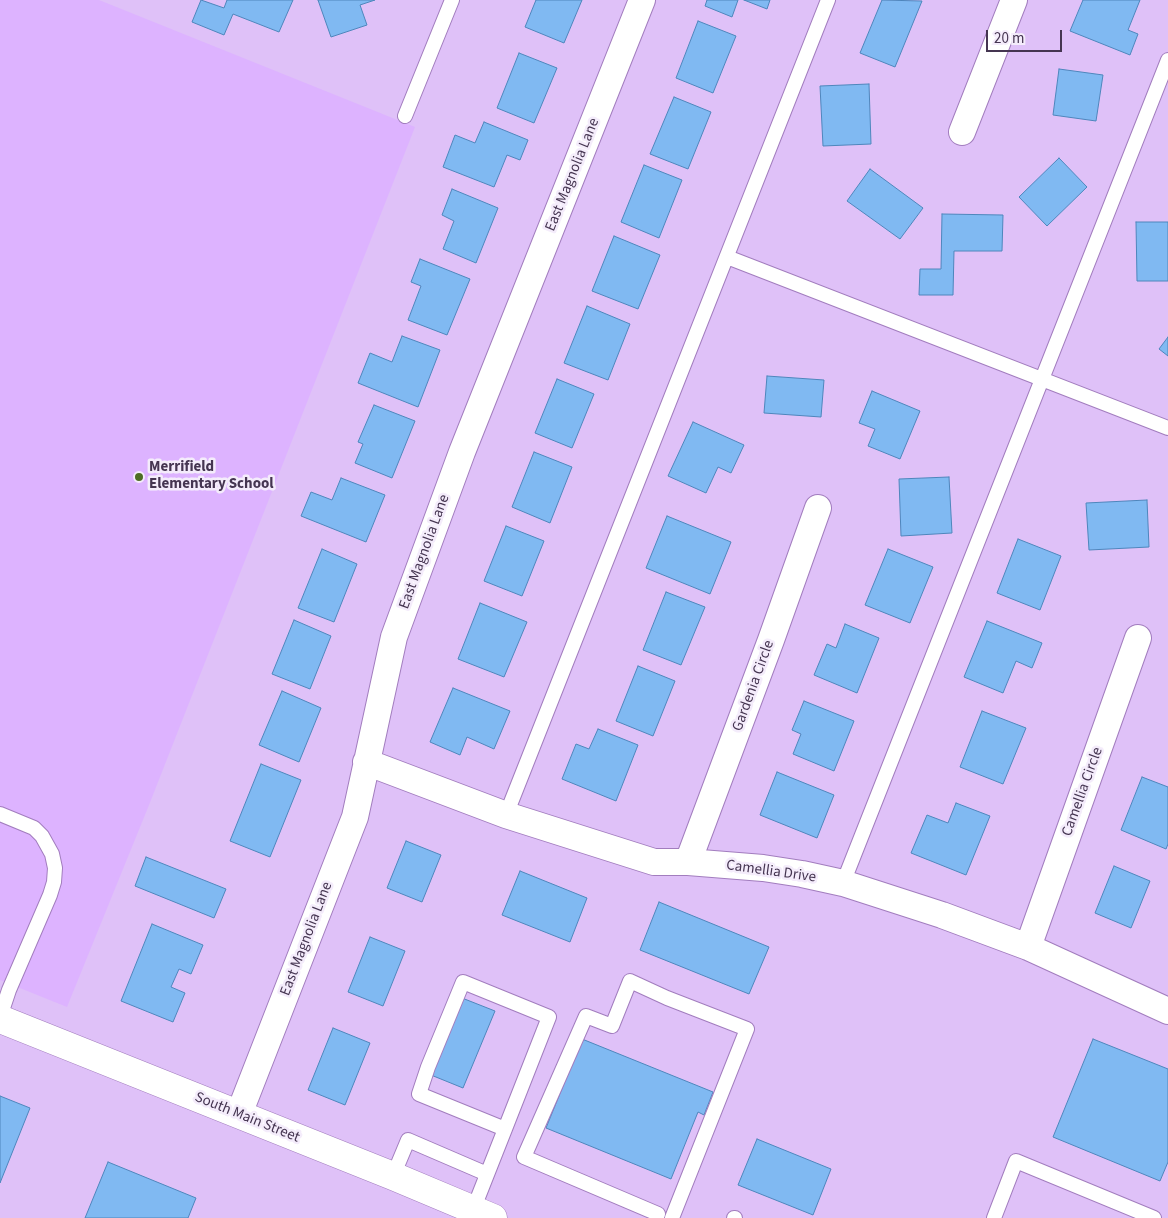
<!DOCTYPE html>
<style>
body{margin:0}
#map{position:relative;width:1168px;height:1218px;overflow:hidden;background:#dfc1f8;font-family:"Source Sans 3",sans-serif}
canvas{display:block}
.scale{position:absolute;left:986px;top:30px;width:76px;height:22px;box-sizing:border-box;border:2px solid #453551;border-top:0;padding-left:6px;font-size:15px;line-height:18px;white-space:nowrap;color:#453551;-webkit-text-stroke:4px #f4ecfb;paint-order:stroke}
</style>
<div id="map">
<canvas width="1168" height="1218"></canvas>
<div class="scale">20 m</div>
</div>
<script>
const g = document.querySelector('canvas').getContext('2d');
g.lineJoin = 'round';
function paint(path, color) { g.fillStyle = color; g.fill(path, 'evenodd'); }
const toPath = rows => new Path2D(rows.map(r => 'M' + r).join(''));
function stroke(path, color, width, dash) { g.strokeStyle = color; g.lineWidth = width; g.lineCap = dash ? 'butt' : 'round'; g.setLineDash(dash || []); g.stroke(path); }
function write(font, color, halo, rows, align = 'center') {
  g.font = font + ' "Source Sans 3",sans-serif'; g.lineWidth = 5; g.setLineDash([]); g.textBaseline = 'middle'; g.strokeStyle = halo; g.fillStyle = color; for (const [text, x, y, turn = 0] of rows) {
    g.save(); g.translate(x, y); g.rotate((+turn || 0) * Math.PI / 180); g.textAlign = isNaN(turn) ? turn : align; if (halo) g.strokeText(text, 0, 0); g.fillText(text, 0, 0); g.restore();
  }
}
const built = toPath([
 [0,0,99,0,415,127,149,805,67,1007,0,980]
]);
const building = toPath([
 [201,0,224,8,227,0,293,0,279,32,233,14,224,35,192,22,201,0],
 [318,0,375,0,360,5,367,25,331,37,318,0],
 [536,0,582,0,564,43,525,27,536,0],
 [707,0,738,0,732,17,705,6,707,0],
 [744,0,770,0,767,9,744,0],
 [882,0,922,1,895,67,860,53,882,0],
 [1083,0,1140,0,1128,30,1138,34,1130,55,1070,31,1083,0],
 [698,21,736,36,713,93,676,78,698,21],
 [519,53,557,68,534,123,497,108,519,53],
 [1059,69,1103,75,1096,121,1053,115,1059,69],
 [869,84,871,144,823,146,820,86,869,84],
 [674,97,711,112,688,169,650,154,674,97],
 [484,122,528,140,520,160,507,155,494,187,443,167,455,135,475,143,484,122],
 [1059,158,1087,187,1047,226,1019,197,1059,158],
 [644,165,682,180,659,238,621,222,644,165],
 [870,169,923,208,900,239,847,201,870,169],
 [452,189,498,208,476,263,443,249,454,221,442,215,452,189],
 [942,214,1003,215,1002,251,954,251,953,295,919,295,920,269,941,269,942,214],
 [1136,222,1168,222,1168,281,1137,281,1136,222],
 [614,236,660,255,638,309,592,291,614,236],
 [420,259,470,279,447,335,408,320,421,286,411,282,420,259],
 [587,306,630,324,608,380,564,363,587,306],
 [402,336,440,350,418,407,358,383,370,353,392,362,402,336],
 [1168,337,1168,356,1159,349,1168,337],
 [767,376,824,380,821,417,764,413,767,376],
 [557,379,594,394,572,448,535,433,557,379],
 [872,391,920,411,900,459,868,446,875,429,859,423,872,391],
 [374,405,415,421,392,478,355,463,363,444,358,442,374,405],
 [693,422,744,445,731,473,718,467,706,493,668,476,693,422],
 [534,452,572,467,550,523,512,507,534,452],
 [949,477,952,533,901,536,899,479,949,477],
 [341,478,385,495,366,542,301,516,311,492,332,500,341,478],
 [1147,500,1149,547,1089,550,1086,503,1147,500],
 [667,516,731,542,710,594,646,568,667,516],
 [506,526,544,541,522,596,484,581,506,526],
 [1018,539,1061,556,1040,610,997,593,1018,539],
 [322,549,357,564,334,622,298,608,322,549],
 [888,549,933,567,910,623,865,605,888,549],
 [666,592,705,607,681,665,643,650,666,592],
 [480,603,527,622,504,677,458,659,480,603],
 [294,620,331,636,310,689,272,674,294,620],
 [987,621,1042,643,1032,668,1016,661,1003,693,964,677,987,621],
 [845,624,879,638,857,693,814,675,827,644,836,648,845,624],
 [638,666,675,681,653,736,616,721,638,666],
 [453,688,510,711,494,749,467,737,460,755,430,742,453,688],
 [282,691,321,708,299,762,259,745,282,691],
 [804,701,854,721,834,771,793,754,801,734,792,730,804,701],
 [982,711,1026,728,1003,784,960,767,982,711],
 [598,729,638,745,616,801,562,779,576,744,589,749,598,729],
 [261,764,301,780,270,857,230,841,261,764],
 [777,772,834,795,817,838,760,815,777,772],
 [1142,777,1168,787,1168,844,1166,849,1121,830,1142,777],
 [956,803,990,816,966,875,911,853,927,815,948,823,956,803],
 [406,841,441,855,422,902,387,888,406,841],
 [146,857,226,889,214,918,135,886,146,857],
 [1114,866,1150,881,1131,928,1095,913,1114,866],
 [520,871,587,898,570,942,502,915,520,871],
 [659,902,769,947,749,994,640,950,659,902],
 [152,924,203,945,191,974,179,969,171,987,185,993,173,1022,121,1001,152,924],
 [370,937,405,951,383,1006,348,992,370,937],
 [462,998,495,1011,463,1088,431,1075,462,998],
 [333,1028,370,1043,345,1105,308,1090,333,1028],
 [582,1039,713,1092,704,1115,698,1112,671,1179,546,1128,582,1039],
 [1093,1039,1168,1069,1168,1162,1160,1181,1053,1137,1093,1039],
 [0,1096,30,1108,0,1183,0,1096],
 [757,1139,831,1169,813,1215,738,1185,757,1139],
 [108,1162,196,1198,188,1218,85,1218,108,1162]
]);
const lane = toPath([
 [405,116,452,0],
 [727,257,1168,428],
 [0,814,34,828,42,836,52,854,55,868,54,882,50,895,9,990,0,1017],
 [506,815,828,0],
 [843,883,1168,60],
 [393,1176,408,1140,487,1174],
 [473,1210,505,1129,549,1017,463,982,428,1067,419,1094,505,1129],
 [658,1214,524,1157,586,1016,612,1026,630,981,667,998,747,1029,672,1218],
 [734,1218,735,1218],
 [994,1218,1016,1161,1154,1218]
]);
const street = toPath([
 [962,132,1014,0],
 [366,762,506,815,654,862,688,862,763,868,802,874,843,883,942,915,1028,947,1168,1011],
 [688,862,771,640,818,508],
 [1028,947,1138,638],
 [239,1114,355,817,394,637,462,452,642,0]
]);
const secondary = toPath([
 [0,1019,393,1176,493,1218]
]);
const markers = [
 [139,477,5,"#4d6d23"]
];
const streetNames = [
 ["East Magnolia Lane",573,175,-68],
 ["East Magnolia Lane",425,552,-70],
 ["Gardenia Circle",754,686,-70],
 ["Camellia Circle",1083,792,-70],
 ["Camellia Drive",771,872,8],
 ["East Magnolia Lane",307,939,-69],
 ["South Main Street",247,1118,22]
];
const poiNames = [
 ["Merrifield",149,468],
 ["Elementary School",149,485]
];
paint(built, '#ddb3ff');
paint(building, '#80b9f2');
stroke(building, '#4e86bc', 1);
stroke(lane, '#a27dbe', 16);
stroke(street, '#a27dbe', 28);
stroke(secondary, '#a27dbe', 29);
stroke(lane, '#fff', 14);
stroke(street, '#fff', 26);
stroke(secondary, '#fff', 28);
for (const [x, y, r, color] of markers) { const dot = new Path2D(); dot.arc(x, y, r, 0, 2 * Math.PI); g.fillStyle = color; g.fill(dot); stroke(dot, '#f4ecfb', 2); }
write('15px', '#453551', '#f4ecfb', streetNames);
write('bold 15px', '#453551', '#f4ecfb', poiNames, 'left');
</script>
